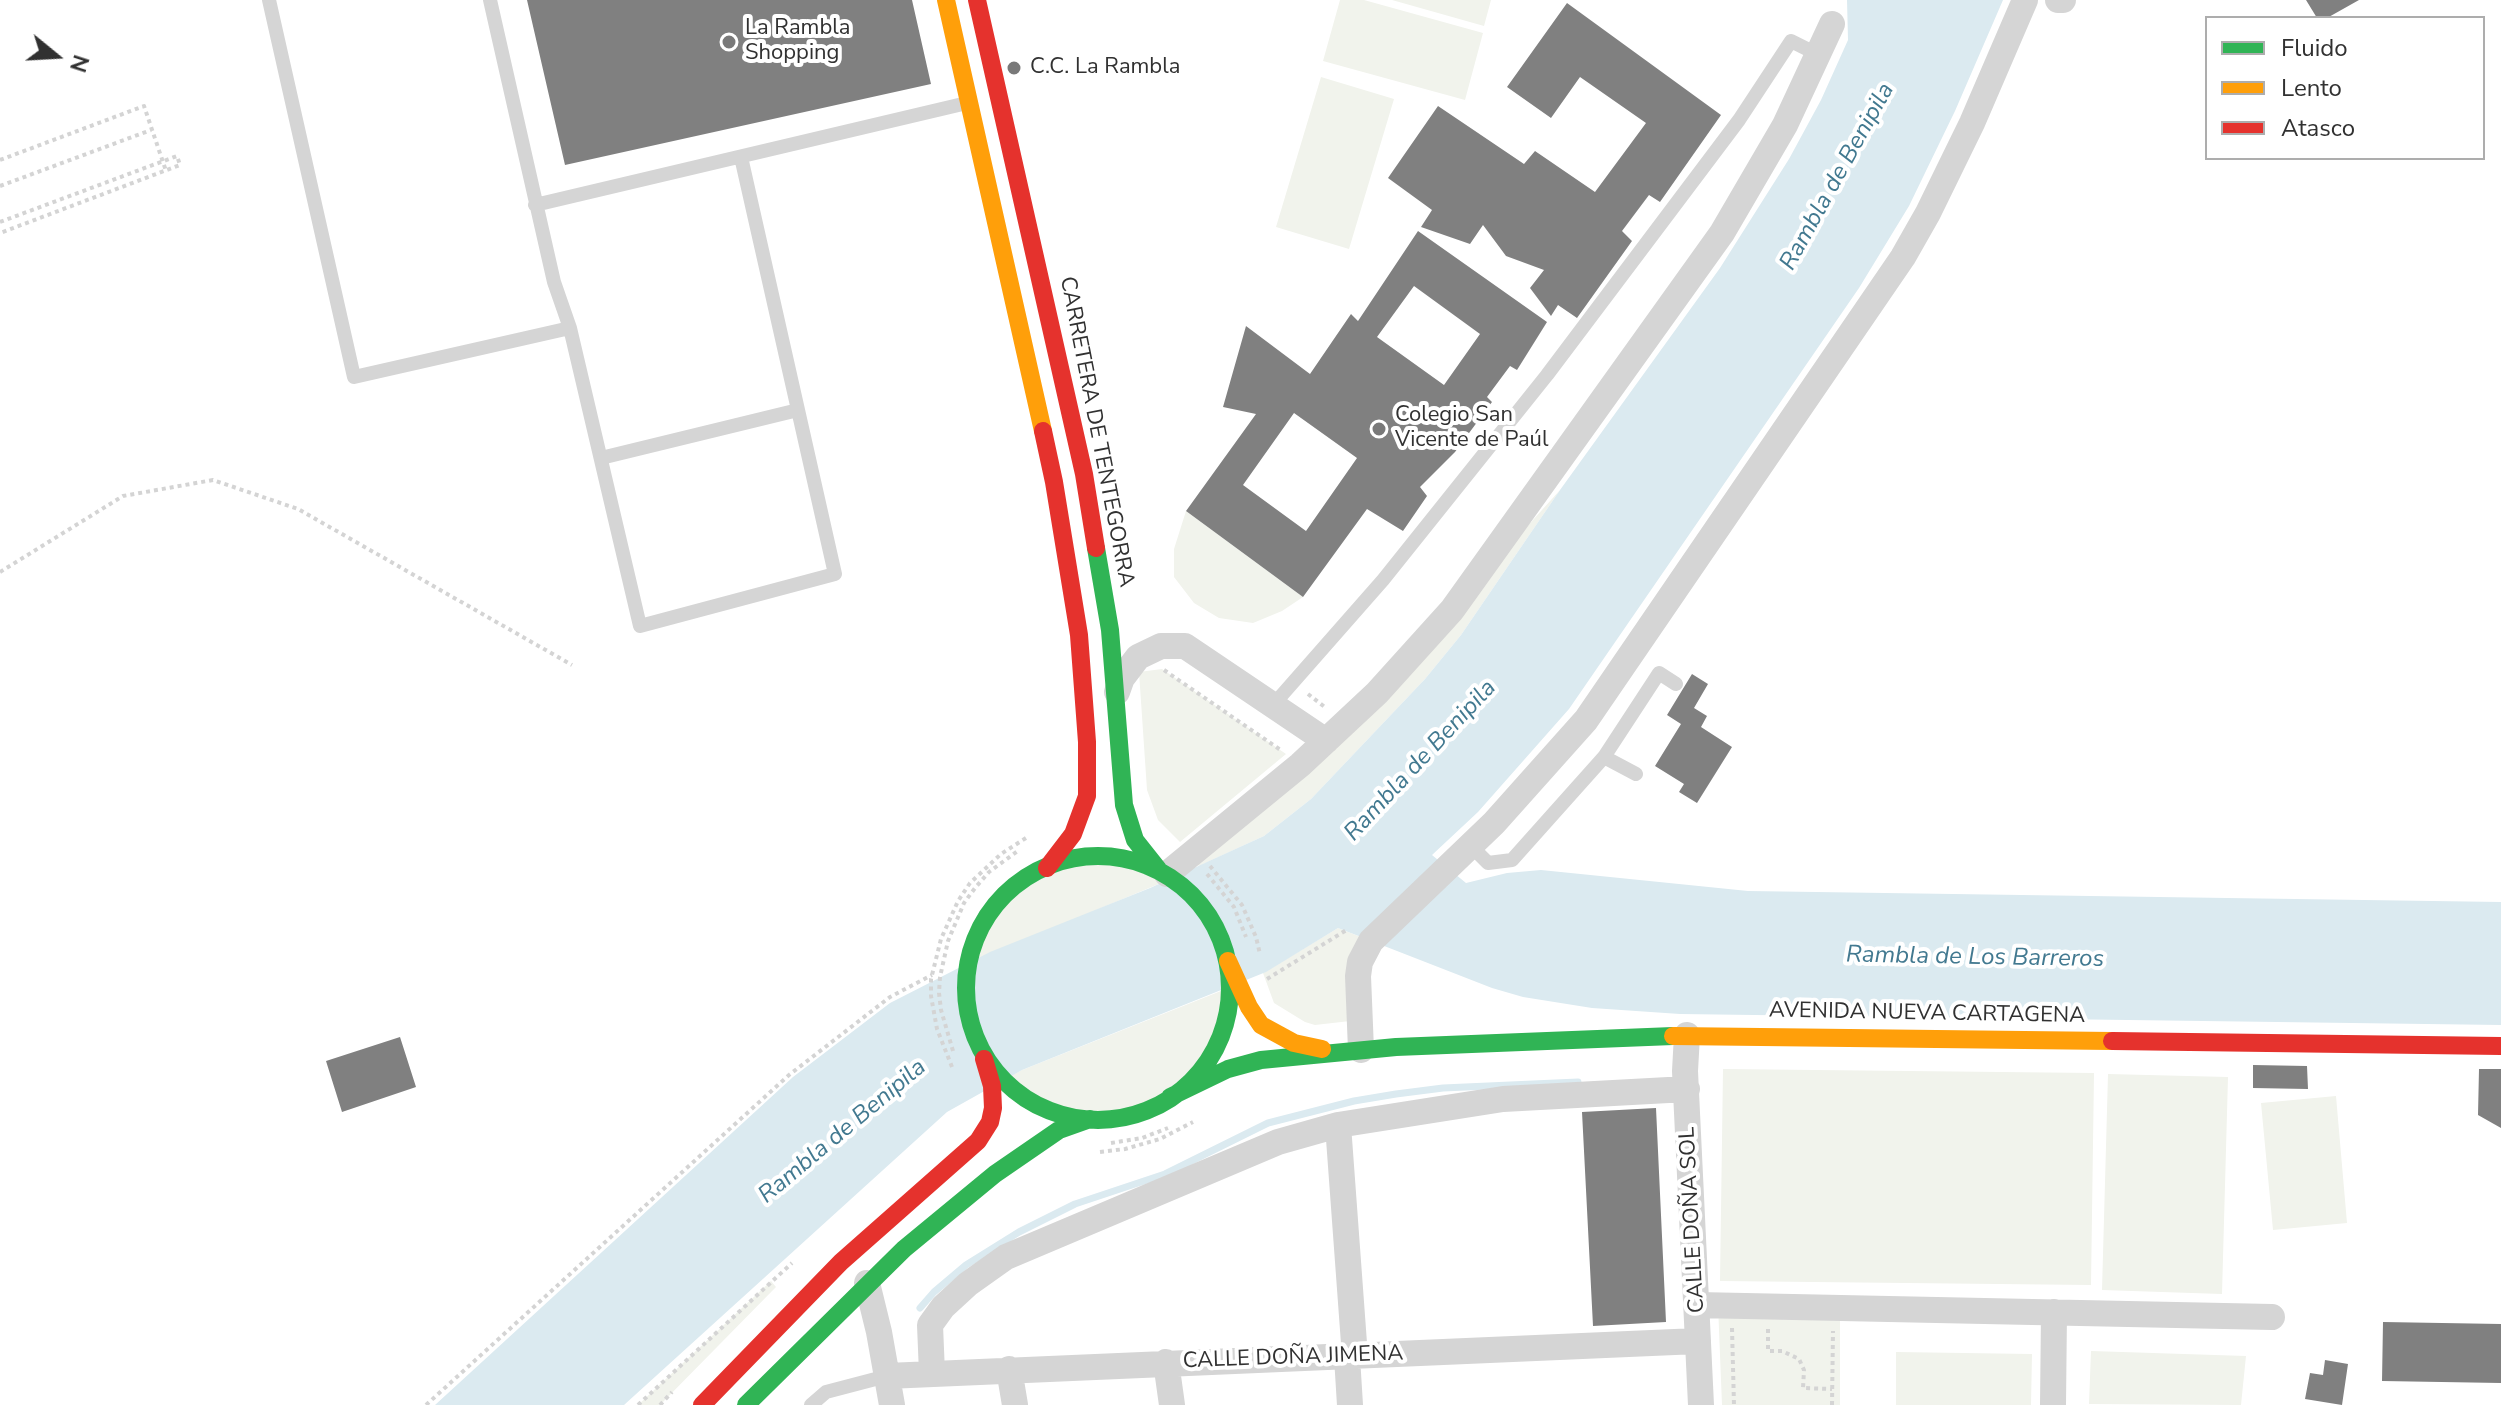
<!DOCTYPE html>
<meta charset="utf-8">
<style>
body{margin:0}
#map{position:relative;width:2501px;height:1405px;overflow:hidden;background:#fff;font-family:"Nunito Sans",sans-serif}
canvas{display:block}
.legend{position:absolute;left:2205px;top:16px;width:280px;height:144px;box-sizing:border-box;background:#fff;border:2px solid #adadad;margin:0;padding:10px 14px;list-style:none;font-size:24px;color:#313131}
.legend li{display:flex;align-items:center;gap:16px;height:40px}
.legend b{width:40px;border:2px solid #adadad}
.north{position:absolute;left:16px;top:16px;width:80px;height:80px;-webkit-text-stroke:6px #fff;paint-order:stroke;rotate:108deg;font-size:22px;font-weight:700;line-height:32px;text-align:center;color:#313131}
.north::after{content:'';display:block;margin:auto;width:28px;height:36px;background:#313131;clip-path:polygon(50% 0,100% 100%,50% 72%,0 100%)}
</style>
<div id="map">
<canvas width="2501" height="1405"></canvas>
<ul class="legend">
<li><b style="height:10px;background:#30b455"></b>Fluido</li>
<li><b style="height:10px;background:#ff9f0a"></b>Lento</li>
<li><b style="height:10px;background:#e5322d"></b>Atasco</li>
</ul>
<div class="north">N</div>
</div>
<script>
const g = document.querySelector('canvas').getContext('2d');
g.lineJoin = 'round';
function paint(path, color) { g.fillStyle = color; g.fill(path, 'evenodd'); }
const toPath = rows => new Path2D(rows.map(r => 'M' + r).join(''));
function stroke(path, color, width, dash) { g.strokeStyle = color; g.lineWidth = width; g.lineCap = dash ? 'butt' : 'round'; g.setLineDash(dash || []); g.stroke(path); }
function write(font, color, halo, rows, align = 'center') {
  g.font = font + ' "Nunito Sans",sans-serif'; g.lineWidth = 8; g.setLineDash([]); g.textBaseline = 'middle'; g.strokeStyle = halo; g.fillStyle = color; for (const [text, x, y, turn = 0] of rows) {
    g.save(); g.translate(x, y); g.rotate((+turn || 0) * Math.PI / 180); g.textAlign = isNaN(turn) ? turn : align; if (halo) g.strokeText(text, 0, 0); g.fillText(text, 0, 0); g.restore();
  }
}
const green = toPath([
 [1340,0,1364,0,1483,33,1465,100,1323,61],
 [1392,0,1491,0,1484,26],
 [1321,77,1394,99,1349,249,1276,227],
 [1560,490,1461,635,1425,679,1311,799,1264,836,1199,866,1188,857,1377,693],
 [1186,511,1303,597,1282,611,1253,623,1219,618,1194,603,1174,577,1174,549],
 [1162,669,1286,754,1180,842,1158,820,1147,790,1139,672],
 [1111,857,1128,859,1173,878,967,964,978,932,993,906,1020,882,1047,868,1079,858],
 [1338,928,1371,941,1359,1020,1315,1025,1305,1022,1274,1003,1263,973],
 [1231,987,1228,1016,1211,1056,1158,1104,1146,1109,1104,1118,1050,1113,1027,1100,1002,1080,1022,1070],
 [1723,1069,2094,1073,2091,1285,1720,1281],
 [2108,1074,2228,1077,2222,1294,2102,1290],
 [2336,1096,2347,1223,2273,1230,2261,1103],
 [771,1281,776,1287,660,1405,638,1405],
 [1718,1305,1840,1308,1840,1405,1722,1405],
 [2091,1351,2246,1356,2241,1405,2089,1404],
 [1896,1352,2032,1354,2031,1405,1896,1405]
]);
const water = toPath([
 [1847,0,2003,0,1955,111,1909,206,1859,288,1569,709,1478,812,1432,855,1466,883,1507,873,1541,870,1748,891,2501,902,2501,1025,1680,1014,1592,1008,1523,997,1492,988,1338,928,1266,972,1022,1070,947,1112,624,1405,435,1405,793,1077,890,1003,990,952,1150,888,1264,836,1311,799,1425,679,1461,635,1560,490,1720,268,1789,159,1821,100,1848,40]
]);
const stream = toPath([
 [920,1308,934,1292,966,1265,1019,1232,1075,1204,1165,1174,1268,1123,1354,1101,1396,1094,1443,1088,1578,1082]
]);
const building = toPath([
 [527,0,912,0,931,84,565,165],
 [2306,0,2359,0,2327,18,2317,18],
 [1567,3,1721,115,1660,202,1649,195,1622,231,1632,241,1577,318,1558,305,1551,316,1530,288,1544,270,1506,256,1483,225,1470,244,1421,227,1432,210,1388,178,1438,106,1524,164,1535,151,1595,192,1646,123,1580,77,1551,118,1507,87],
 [1418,231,1547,322,1517,370,1510,366,1487,397,1492,402,1455,452,1420,487,1427,496,1403,531,1367,509,1303,597,1186,511,1256,414,1223,407,1246,326,1310,374,1351,314,1358,321],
 [1414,286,1480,334,1444,385,1377,337],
 [1294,413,1357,458,1306,531,1243,485],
 [1692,674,1708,684,1694,708,1707,716,1701,727,1732,747,1697,803,1679,792,1684,784,1655,766,1681,724,1667,715],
 [400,1037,416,1087,342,1112,326,1061],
 [2253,1065,2307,1066,2308,1089,2253,1088],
 [2479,1069,2501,1069,2501,1128,2478,1115],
 [1656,1108,1666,1322,1593,1326,1582,1112],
 [2383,1322,2501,1324,2501,1383,2382,1381],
 [2325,1360,2348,1364,2342,1405,2305,1399,2310,1373,2323,1375]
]);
const path = toPath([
 [0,160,144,106,166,171],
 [0,186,151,130],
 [0,222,177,156,180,165,0,233],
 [0,572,123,496,213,480,298,509,572,665],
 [1164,670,1282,751],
 [1308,694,1326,708],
 [1210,866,1242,905,1256,937,1260,954],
 [1207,874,1234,907,1246,937],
 [1267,979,1348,929],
 [953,1051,941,1010,939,993,940,977,948,941,964,903,975,888,989,872,1019,850],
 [952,1067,937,1029,931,996,931,979,941,939,958,901,970,883,1001,854,1029,836],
 [1111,1143,1142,1138,1168,1128],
 [1100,1152,1125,1149,1160,1139,1193,1122],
 [1732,1328,1734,1405],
 [1768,1329,1768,1351,1782,1351,1799,1359,1804,1370,1803,1388,1832,1389],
 [426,1405,789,1075,890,997,932,975],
 [638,1405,792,1263],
 [660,1405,672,1392],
 [1832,1405,1833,1331]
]);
const lane = toPath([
 [269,0,354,377,570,328],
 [490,0,554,282,570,328,640,626,835,574,741,157],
 [535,205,967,103],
 [601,458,798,410],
 [1274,704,1383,580,1547,375,1739,120,1791,41,1819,55],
 [1604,757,1636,774],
 [1471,846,1488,863,1512,860,1604,757,1659,673,1676,684],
 [811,1405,826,1392,887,1376]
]);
const street = toPath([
 [2058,0,2063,0],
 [1117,692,1122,678,1138,657,1161,646,1185,646,1326,741],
 [1167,874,1300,765,1377,693,1452,610,1722,233,1785,125,1832,24],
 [1687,1035,1685,1071,1701,1405],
 [1361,1050,1358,976,1360,962,1371,941,1494,823,1586,720,1903,257,1928,213,1972,123,2025,0],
 [1338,1125,1355,1357],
 [867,1283,879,1332,892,1405],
 [1697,1305,2272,1317],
 [1347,1357,1350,1405],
 [1166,1362,1172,1405],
 [1009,1369,1015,1405],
 [932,1373,930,1325,943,1307,968,1284,1006,1257,1278,1142,1338,1125,1503,1099,1687,1089],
 [887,1376,1698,1341],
 [2053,1405,2054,1312]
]);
const fast = toPath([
 [1096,548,1110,630,1124,805,1135,840,1158,869],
 '966 988a132 132 0 1 1 264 0a132 132 0 1 1-264 0Z',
 [1170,1097,1228,1069,1261,1060,1396,1047,1673,1036],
 [746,1405,904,1249,995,1174,1059,1130,1090,1119]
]);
const slow = toPath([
 [946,0,1043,431],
 [1228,961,1249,1007,1261,1025,1294,1043,1322,1049],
 [1673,1036,2112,1041]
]);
const jam = toPath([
 [977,0,1084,474,1096,548],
 [1043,431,1054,482,1079,635,1087,742,1087,796,1073,834,1047,868],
 [2112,1041,2501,1046],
 [702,1405,841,1262,978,1141,990,1122,993,1108,992,1086,984,1059]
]);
const markers = [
 [729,42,8,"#797979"],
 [1014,68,8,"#797979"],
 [1379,429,8,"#797979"]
];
const poiNames = [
 ["La Rambla",745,29],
 ["Shopping",745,54],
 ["C.C. La Rambla",1030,68],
 ["Colegio San",1395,416],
 ["Vicente de Paúl",1395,441]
];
const streetNames = [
 ["CARRETERA DE TENTEGORRA",1096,432,79],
 ["AVENIDA NUEVA CARTAGENA",1927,1014,1],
 ["CALLE DOÑA SOL",1693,1220,-93],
 ["CALLE DOÑA JIMENA",1293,1358,-2]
];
const waterNames = [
 ["Rambla de Benipila",1838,177,-61],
 ["Rambla de Benipila",1421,761,-47],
 ["Rambla de Los Barreros",1975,958,1],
 ["Rambla de Benipila",843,1132,-40]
];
paint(green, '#f1f3ec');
paint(water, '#dbeaf0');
stroke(stream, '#dbeaf0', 7);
paint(building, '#808080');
stroke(path, '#d4d4d4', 4, [4, 4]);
stroke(lane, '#d5d5d5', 14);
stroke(street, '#d5d5d5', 26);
stroke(fast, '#30b455', 18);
stroke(slow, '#ff9f0a', 18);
stroke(jam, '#e5322d', 18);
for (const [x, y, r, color] of markers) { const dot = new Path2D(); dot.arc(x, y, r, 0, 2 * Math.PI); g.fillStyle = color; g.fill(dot); stroke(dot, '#fff', 3); }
write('22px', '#313131', '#fff', poiNames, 'left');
write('22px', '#313131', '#fff', streetNames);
write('italic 24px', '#427990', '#fff', waterNames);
</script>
